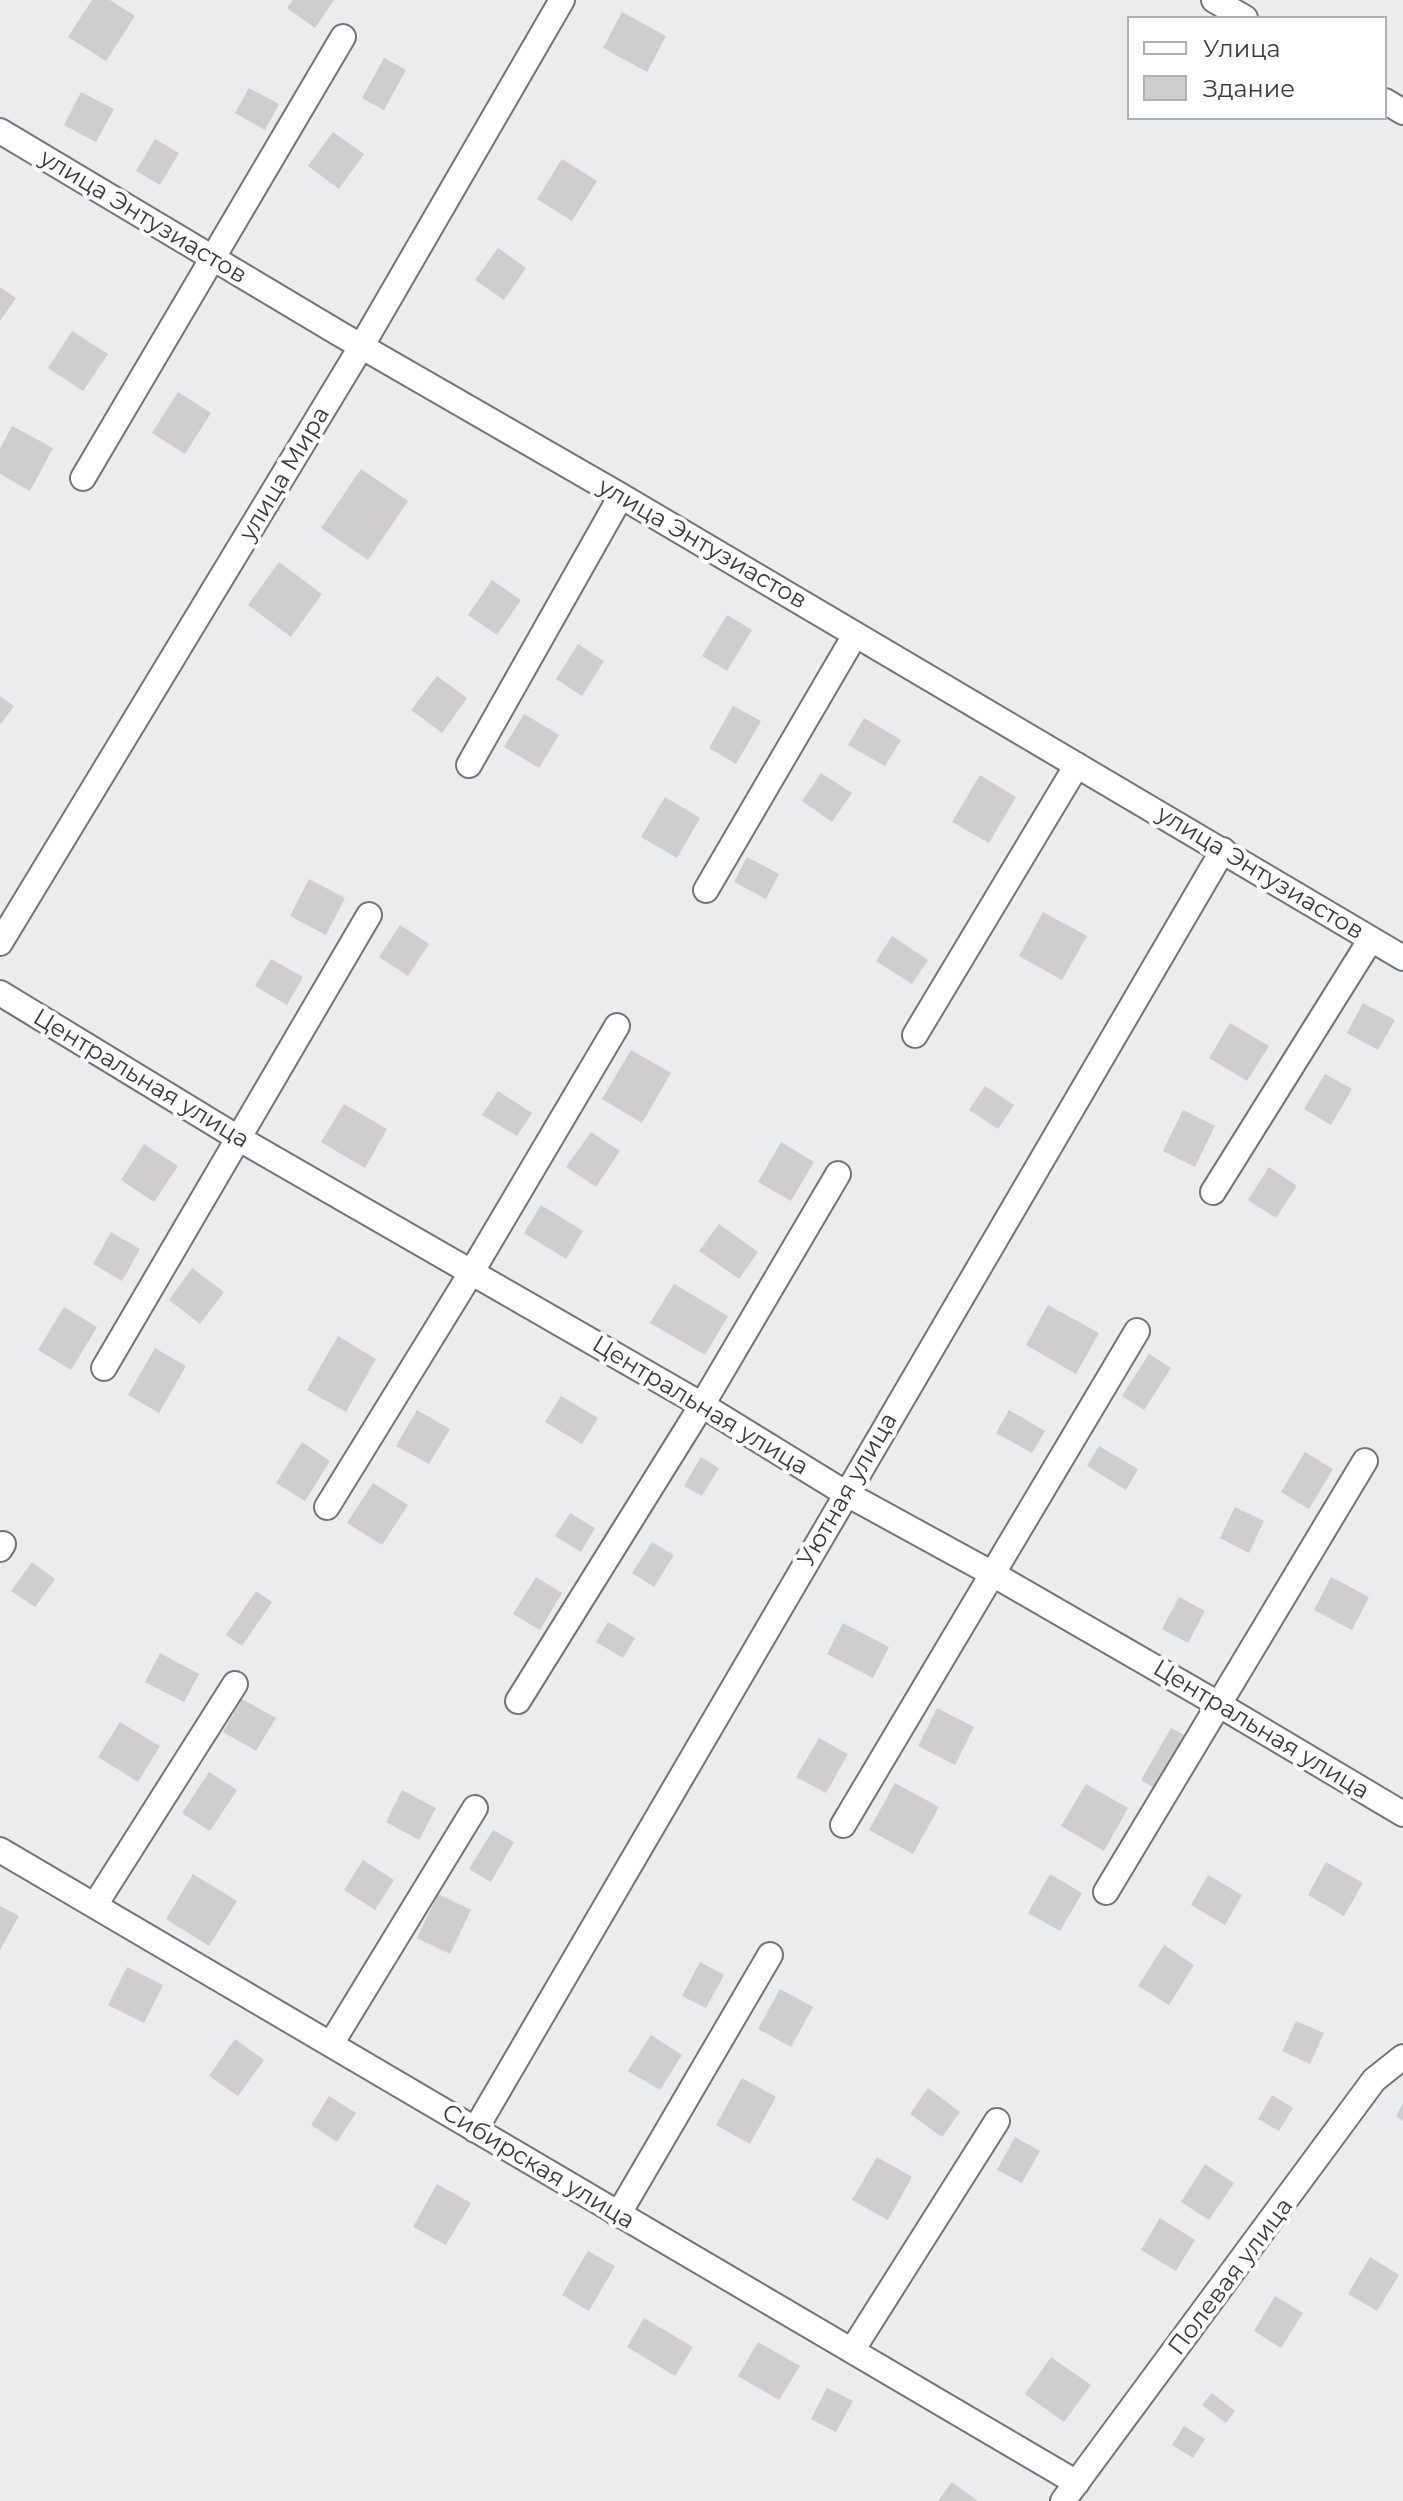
<!DOCTYPE html>
<meta charset="utf-8">
<style>
body{margin:0}
#map{position:relative;width:1403px;height:2501px;overflow:hidden;background:#ebecee;font-family:Montserrat,sans-serif}
canvas{display:block}
.legend{position:absolute;left:1127px;top:16px;width:260px;height:104px;box-sizing:border-box;background:#fff;border:2px solid #b0b0b0;margin:0;padding:10px 14px;list-style:none;font-size:24px;color:#393a3a}
.legend li{display:flex;align-items:center;gap:16px;height:40px}
.legend b{width:40px;border:2px solid #b0b0b0}
</style>
<div id="map">
<canvas width="1403" height="2501"></canvas>
<ul class="legend">
<li><b style="height:10px;background:#fff"></b>Улица</li>
<li><b style="height:22px;background:#d0cdcd"></b>Здание</li>
</ul>
</div>
<script>
const g = document.querySelector('canvas').getContext('2d');
g.lineJoin = 'round';
function paint(path, color) { g.fillStyle = color; g.fill(path, 'evenodd'); }
const toPath = rows => new Path2D(rows.map(r => 'M' + r).join(''));
function stroke(path, color, width, dash) { g.strokeStyle = color; g.lineWidth = width; g.lineCap = dash ? 'butt' : 'round'; g.setLineDash(dash || []); g.stroke(path); }
function write(font, color, halo, rows, align = 'center') {
  g.font = font + ' Montserrat,sans-serif'; g.lineWidth = 8; g.setLineDash([]); g.textBaseline = 'middle'; g.strokeStyle = halo; g.fillStyle = color; for (const [text, x, y, turn = 0] of rows) {
    g.save(); g.translate(x, y); g.rotate((+turn || 0) * Math.PI / 180); g.textAlign = isNaN(turn) ? turn : align; if (halo) g.strokeText(text, 0, 0); g.fillText(text, 0, 0); g.restore();
  }
}
const building = toPath([
 [92,0,110,0,135,16,106,61,68,37],
 [293,0,334,0,315,28,287,8],
 [622,12,666,36,647,72,603,48],
 [384,58,406,70,384,110,362,98],
 [249,88,279,104,265,130,235,113],
 [81,92,114,109,96,142,64,125],
 [333,132,364,154,339,189,308,166],
 [155,139,179,153,160,185,136,171],
 [562,159,597,181,572,221,537,199],
 [498,248,526,268,504,300,475,280],
 [0,287,16,298,0,321],
 [72,331,108,354,83,391,48,368],
 [178,392,211,413,185,454,152,433],
 [12,426,53,448,30,491,0,474,0,449],
 [361,469,408,501,368,560,321,528],
 [279,562,322,594,291,637,248,605],
 [492,580,521,600,497,635,468,615],
 [727,615,752,630,727,671,702,656],
 [578,644,604,661,582,696,556,679],
 [437,676,467,698,442,733,411,710],
 [0,696,14,706,0,725],
 [733,706,761,721,736,764,709,748],
 [524,714,559,735,539,768,504,747],
 [864,718,901,740,885,766,848,745],
 [821,773,852,793,832,822,802,801],
 [980,775,1016,797,989,843,952,822],
 [665,797,700,818,677,858,641,837],
 [747,857,779,874,766,899,734,882],
 [309,879,345,898,326,935,290,916],
 [1043,912,1087,936,1062,980,1019,956],
 [400,925,429,944,408,976,379,957],
 [892,936,928,960,912,984,876,961],
 [271,959,303,977,287,1005,255,986],
 [1363,1003,1395,1020,1378,1050,1347,1033],
 [1230,1023,1269,1046,1247,1081,1209,1058],
 [631,1050,671,1073,642,1123,602,1099],
 [1325,1074,1352,1089,1331,1125,1304,1109],
 [985,1086,1014,1105,998,1129,969,1110],
 [498,1091,532,1113,517,1136,482,1115],
 [344,1104,387,1129,365,1168,321,1142],
 [1183,1110,1215,1126,1195,1167,1163,1151],
 [591,1132,620,1151,596,1187,566,1167],
 [781,1142,814,1162,791,1201,758,1182],
 [144,1144,178,1166,154,1202,121,1180],
 [1269,1167,1297,1186,1276,1218,1248,1200],
 [541,1205,583,1231,566,1259,524,1233],
 [719,1224,758,1252,739,1279,699,1251],
 [111,1232,140,1249,122,1281,93,1264],
 [192,1268,224,1292,200,1324,169,1300],
 [674,1284,728,1316,705,1355,650,1323],
 [1048,1305,1099,1333,1076,1374,1026,1345],
 [64,1307,97,1327,71,1370,38,1350],
 [338,1336,376,1359,346,1412,307,1390],
 [155,1348,186,1366,159,1413,128,1395],
 [1149,1354,1171,1368,1144,1410,1122,1396],
 [561,1396,598,1418,582,1444,545,1422],
 [417,1410,450,1429,429,1464,396,1446],
 [1009,1410,1045,1431,1032,1453,996,1433],
 [302,1442,330,1461,305,1501,276,1483],
 [1099,1446,1138,1469,1126,1490,1087,1466],
 [1305,1452,1333,1469,1309,1509,1281,1492],
 [701,1457,719,1468,702,1496,684,1486],
 [373,1483,408,1505,382,1545,347,1523],
 [1235,1507,1264,1521,1249,1553,1220,1538],
 [570,1513,595,1528,581,1552,555,1536],
 [652,1542,674,1555,654,1587,632,1573],
 [32,1562,55,1579,35,1607,11,1591],
 [536,1577,562,1593,540,1630,513,1614],
 [1331,1577,1369,1597,1352,1630,1314,1610],
 [256,1591,272,1602,242,1646,226,1635],
 [1179,1597,1205,1611,1188,1643,1162,1629],
 [608,1622,635,1638,623,1658,596,1642],
 [843,1623,889,1647,873,1678,827,1654],
 [160,1653,199,1674,184,1702,145,1682],
 [242,1699,276,1718,256,1751,223,1732],
 [937,1708,974,1727,955,1765,918,1746],
 [120,1722,160,1746,138,1782,98,1757],
 [1171,1728,1186,1736,1156,1789,1141,1780],
 [819,1738,848,1754,826,1793,796,1777],
 [209,1772,237,1790,210,1831,182,1813],
 [895,1783,939,1807,913,1854,869,1830],
 [1086,1784,1128,1808,1104,1851,1061,1826],
 [402,1790,436,1808,419,1840,386,1822],
 [493,1830,514,1842,491,1882,469,1869],
 [363,1860,394,1880,375,1910,344,1890],
 [1326,1862,1363,1883,1344,1916,1308,1895],
 [193,1874,237,1901,209,1946,166,1919],
 [1050,1874,1082,1893,1060,1931,1028,1913],
 [1208,1875,1242,1895,1225,1925,1191,1905],
 [438,1894,471,1910,450,1954,417,1938],
 [0,1906,19,1916,0,1950],
 [1164,1945,1194,1965,1169,2005,1138,1986],
 [700,1962,724,1975,706,2008,682,1996],
 [127,1967,163,1985,144,2023,108,2005],
 [780,1989,813,2007,791,2047,758,2029],
 [1296,2021,1324,2033,1310,2064,1282,2051],
 [651,2035,682,2055,660,2090,628,2071],
 [235,2039,264,2060,238,2096,209,2076],
 [742,2078,776,2097,750,2144,716,2125],
 [928,2088,960,2112,942,2137,910,2114],
 [1272,2095,1293,2108,1279,2131,1258,2119],
 [329,2096,356,2113,337,2142,311,2125],
 [1403,2103,1403,2121,1396,2116],
 [1015,2137,1040,2151,1022,2183,997,2170],
 [877,2157,912,2177,888,2220,852,2200],
 [1205,2164,1234,2183,1209,2220,1181,2202],
 [437,2184,471,2203,446,2245,413,2227],
 [1160,2218,1195,2240,1176,2271,1141,2250],
 [588,2251,615,2266,589,2311,562,2295],
 [1370,2257,1399,2275,1377,2311,1348,2294],
 [1275,2296,1303,2313,1281,2348,1254,2331],
 [644,2318,693,2347,675,2376,627,2347],
 [758,2342,800,2366,779,2400,738,2376],
 [1051,2357,1091,2385,1064,2422,1025,2394],
 [827,2388,853,2401,836,2432,811,2419],
 [1212,2393,1235,2411,1226,2423,1202,2405],
 [1184,2426,1205,2439,1193,2458,1172,2445],
 [952,2482,978,2501,938,2501]
]);
const minor = toPath([
 [1214,0,1245,18],
 [1385,101,1403,112],
 [0,131,340,334,621,496,1403,958],
 [83,478,343,37],
 [469,765,621,496],
 [706,890,855,635],
 [0,943,361,347,562,0],
 [0,993,238,1138,702,1405,845,1493,991,1573,1218,1704,1403,1814],
 [915,1035,1077,765],
 [1213,1192,1371,939],
 [104,1368,369,915],
 [327,1507,471,1273,617,1026],
 [0,1549,3,1544],
 [518,1701,702,1405,838,1174],
 [843,1825,1137,1331],
 [0,1850,1077,2483],
 [1106,1892,1365,1461],
 [95,1905,235,1684],
 [331,2044,475,1808],
 [475,2130,1223,850],
 [618,2215,770,1955],
 [853,2349,997,2121],
 [1063,2501,1374,2080,1403,2057]
]);
const streetNames = [
 ["улица Энтузиастов",143,217,31],
 ["улица Мира",285,474,-59],
 ["улица Энтузиастов",702,544,30],
 ["улица Энтузиастов",1260,873,31],
 ["Центральная улица",141,1079,31],
 ["Центральная улица",700,1406,31],
 ["Уютная улица",848,1490,-60],
 ["Центральная улица",1261,1730,31],
 ["Сибирская улица",538,2167,31],
 ["Полевая улица",1231,2277,-53]
];
paint(building, '#d0cdcd');
stroke(minor, '#737476', 28);
stroke(minor, '#fff', 24);
write('24px', '#393a3a', '#fff', streetNames);
</script>
